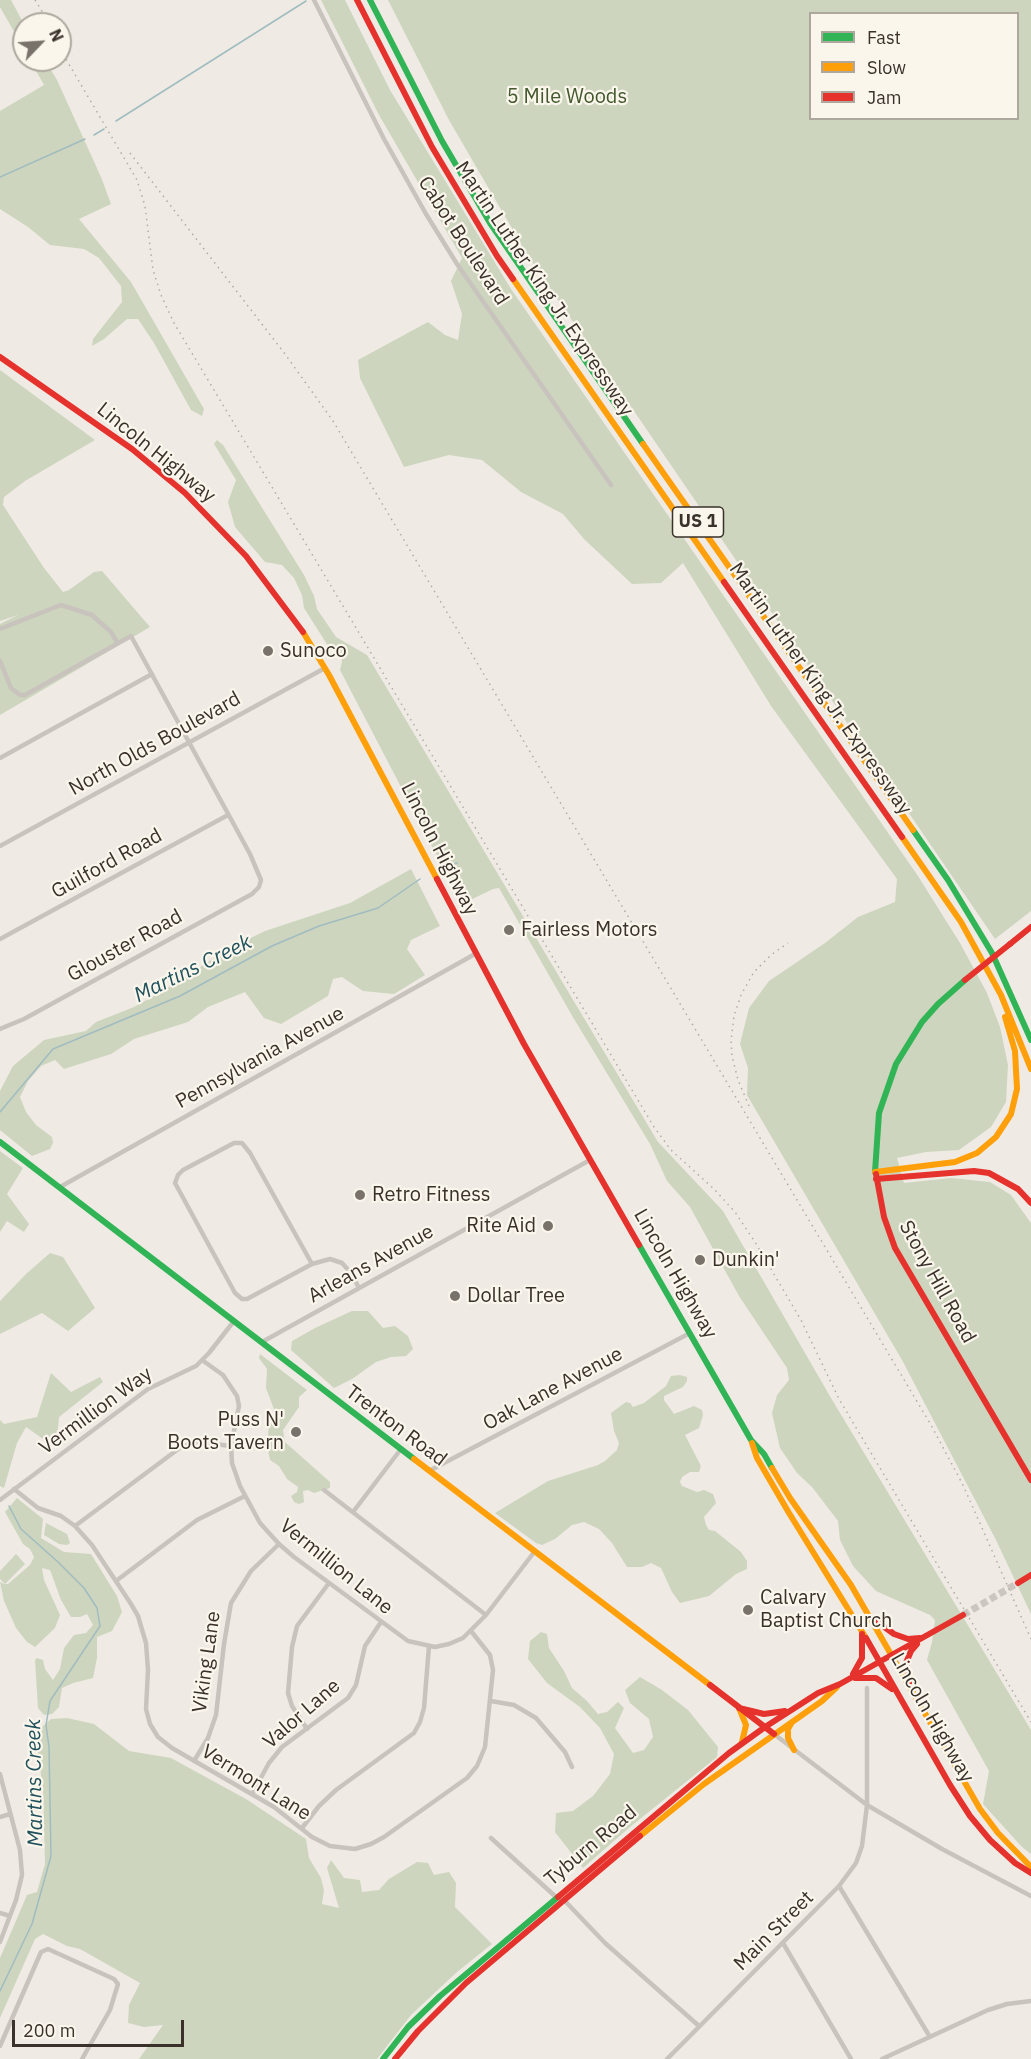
<!DOCTYPE html>
<style>
body{margin:0}
#map{position:relative;width:1031px;height:2059px;overflow:hidden;background:#efebe4;font-family:"IBM Plex Sans",sans-serif}
canvas{display:block}
.legend{position:absolute;left:809px;top:12px;width:210px;height:108px;box-sizing:border-box;background:#faf6ec;border:2px solid #ada79e;margin:0;padding:8px 10px;list-style:none;font-size:18px;color:#39312a}
.legend li{display:flex;align-items:center;gap:12px;height:30px}
.legend b{width:30px;border:2px solid #ada79e}
.north{position:absolute;left:12px;top:12px;width:60px;height:60px;box-sizing:border-box;background:#faf6ec;border:2px solid #ada79e;border-radius:50%;rotate:65deg;font-size:16px;font-weight:700;line-height:24px;text-align:center;color:#39312a}
.north::after{content:'';display:block;margin:auto;width:21px;height:27px;background:#79726b;clip-path:polygon(50% 0,100% 100%,50% 72%,0 100%)}
.scale{position:absolute;left:12px;top:2020px;width:172px;height:27px;box-sizing:border-box;border:3px solid #39312a;border-top:0;padding-left:8px;font-size:18px;line-height:21px;white-space:nowrap;color:#39312a;-webkit-text-stroke:4px #faf6ec;paint-order:stroke}
</style>
<div id="map">
<canvas width="1031" height="2059"></canvas>
<ul class="legend">
<li><b style="height:8px;background:#30b455"></b>Fast</li>
<li><b style="height:8px;background:#ff9f0a"></b>Slow</li>
<li><b style="height:8px;background:#e5322d"></b>Jam</li>
</ul>
<div class="north">N</div>
<div class="scale">200 m</div>
</div>
<script>
const g = document.querySelector('canvas').getContext('2d');
g.lineJoin = 'round';
function paint(path, color) { g.fillStyle = color; g.fill(path, 'evenodd'); }
const toPath = rows => new Path2D(rows.map(r => 'M' + r).join(''));
function stroke(path, color, width, dash) { g.strokeStyle = color; g.lineWidth = width; g.lineCap = dash ? 'butt' : 'round'; g.setLineDash(dash || []); g.stroke(path); }
function write(font, color, halo, rows, align = 'center') {
  g.font = font + ' "IBM Plex Sans",sans-serif'; g.lineWidth = 4.5; g.setLineDash([]); g.textBaseline = 'middle'; g.strokeStyle = halo; g.fillStyle = color; for (const [text, x, y, turn = 0] of rows) {
    g.save(); g.translate(x, y); g.rotate((+turn || 0) * Math.PI / 180); g.textAlign = isNaN(turn) ? turn : align; if (halo) g.strokeText(text, 0, 0); g.fillText(text, 0, 0); g.restore();
  }
}
const green = toPath([
 [0,0,11,0,24,24,24,49,0,7],
 [321,0,345,0,390,90,511,289,918,876,960,943,987,993,1000,1027,1008,1065,1006,1102,991,1127,959,1150,926,1152,897,1158,904,1183,951,1178,990,1182,1011,1195,1031,1223,1031,1614,996,1540,902,1360,747,1095,748,1068,740,1044,749,1008,769,981,825,943,858,917,895,902,897,879,771,706,683,563,661,583,632,584,584,539,563,514,521,492,482,460,449,455,404,467,360,378,358,360,428,322,445,335,458,340,462,314,451,281,462,258,379,115],
 [388,0,1031,0,1031,911,995,939,528,256,449,120],
 [810,14,1018,14,1018,118,810,118],
 [30,60,45,60,57,80,101,177,111,204,79,219,131,282,204,409,202,416,191,410,154,343,138,319,127,319,104,339,92,346,93,339,122,302,121,286,99,258,84,249,50,245,28,227,0,209,0,111,44,85],
 [0,370,95,440,25,481,4,497,3,505,44,568,63,592,69,590,94,572,102,571,150,627,0,715,0,624,18,615,0,621],
 [217,440,223,445,304,575,314,596,317,609,336,637,367,655,658,1142,723,1211,831,1398,1031,1730,1031,1854,1022,1847,983,1804,989,1771,927,1660,932,1642,935,1620,930,1615,876,1591,853,1566,840,1540,838,1521,812,1487,797,1473,780,1448,772,1413,777,1395,789,1380,787,1368,739,1296,690,1207,667,1181,650,1144,574,1019,499,888,493,889,462,904,340,670,342,662,340,653,330,649,304,608,302,595,294,578,282,565,265,562,235,527,228,502,236,480,214,444],
 [411,869,440,926,411,940,407,949,425,975,394,994,363,991,342,977,333,979,328,996,281,1024,264,1018,245,992,208,1007,188,1022,134,1039,111,1054,64,1069,55,1060,41,1066,28,1081,20,1097,26,1112,36,1125,52,1137,53,1143,50,1149,32,1156,0,1130,0,1091,13,1066,44,1040,86,1031,96,1022,134,1007,161,992,230,948,265,931,350,903],
 [0,1151,23,1168,7,1194,29,1224,24,1232,7,1221,0,1232],
 [50,1253,63,1257,95,1308,68,1331,42,1313,0,1334,0,1301,26,1274],
 [352,1311,368,1311,383,1328,395,1326,408,1336,413,1349,406,1356,391,1357,376,1362,352,1379,334,1388,291,1350,292,1341,315,1328],
 [260,1354,307,1390,299,1397,299,1407,283,1430,285,1442,330,1482,330,1488,314,1493,308,1490,303,1491,304,1502,299,1504,294,1502,291,1496,297,1492,298,1487,287,1479,279,1466,270,1460,267,1446,269,1424,275,1412,266,1388,267,1369,259,1358],
 [51,1373,71,1392,100,1377,103,1382,59,1417,56,1445,46,1441,26,1427,17,1443,4,1488,0,1486,0,1420,4,1424,37,1417],
 [680,1375,687,1377,687,1381,683,1387,664,1396,664,1400,674,1414,694,1406,702,1410,703,1415,699,1428,685,1435,701,1466,699,1472,690,1472,682,1477,680,1482,682,1486,697,1492,704,1490,713,1494,716,1503,704,1517,706,1525,709,1530,715,1531,741,1552,747,1561,747,1569,736,1574,709,1596,680,1603,672,1592,661,1568,651,1563,642,1567,627,1567,612,1543,599,1529,584,1522,572,1525,555,1539,542,1545,536,1543,495,1513,548,1481,598,1465,605,1461,617,1450,619,1443,614,1431,611,1413,626,1402,630,1403,633,1407,644,1403,666,1386,671,1376],
 [17,1498,43,1519,41,1538,64,1552,91,1554,117,1596,122,1612,112,1631,97,1637,97,1658,93,1678,73,1683,62,1688,59,1707,52,1714,44,1715,38,1708,35,1660,37,1658,43,1660,45,1669,53,1680,60,1669,64,1648,74,1635,86,1633,93,1625,87,1614,80,1617,71,1617,61,1600,50,1570,42,1568,44,1580,60,1615,55,1628,35,1647,27,1642,16,1628,4,1601,0,1582,4,1584,8,1584,30,1565,34,1557,30,1549,23,1544,5,1512],
 [46,1523,67,1534,70,1543,67,1545,59,1544,44,1535],
 [16,1554,25,1564,5,1584,0,1579,0,1571],
 [541,1632,547,1634,549,1648,564,1671,572,1688,587,1701,598,1714,607,1712,618,1702,624,1708,615,1728,633,1753,644,1750,653,1737,649,1719,630,1703,625,1690,640,1677,662,1690,688,1710,718,1747,717,1757,630,1827,583,1868,555,1832,556,1813,573,1811,593,1796,610,1774,614,1754,600,1728,580,1707,547,1683,528,1659,530,1641],
 [67,1718,94,1724,129,1751,171,1758,246,1799,306,1839,309,1858,321,1878,324,1890,322,1904,339,1908,327,1868,331,1860,344,1878,360,1880,362,1892,379,1890,389,1879,417,1862,428,1863,434,1875,449,1872,456,1883,455,1907,492,1944,457,1972,411,2015,377,2059,139,2059,163,2025,144,2027,128,2023,129,2005,140,1983,80,1949,67,1946,43,1934,35,1939,0,2018,0,1958,27,1895,37,1892,45,1864,43,1789,35,1733,51,1719]
]);
const stream = toPath([
 [116,121,306,1],
 [94,135,104,129],
 [0,177,85,139],
 [442,870,457,863],
 [0,1112,53,1049,180,996,272,946,319,926,378,908,420,879],
 [0,1991,32,1924,51,1856,49,1747,46,1725,50,1701,100,1626,97,1608,84,1588,58,1562,21,1529,9,1506]
]);
const primaryTunnel = toPath([
 [963,1615,1018,1583]
]);
const street = toPath([
 [314,0,384,139,426,214,457,264,611,485],
 [0,629,61,605,92,615,111,632,117,642],
 [0,661,11,688,20,695,25,695,131,636,250,854,261,880,259,887,252,894,24,1019,0,1029],
 [0,758,152,674],
 [0,846,325,668],
 [0,939,228,815],
 [234,1143,242,1143,250,1153,312,1264,247,1299,242,1299,235,1293,175,1183,178,1175,183,1170,234,1143],
 [60,1187,475,954],
 [312,1264,330,1259,342,1263,351,1273,359,1288],
 [262,1342,590,1160],
 [202,1360,223,1375,237,1396,239,1406,231,1446,232,1463,240,1486,260,1523,279,1544,294,1557,408,1641,435,1647,449,1644,463,1638,486,1615,535,1551],
 [429,1471,690,1333],
 [14,1489,38,1508,61,1516,75,1526,92,1545,131,1604,138,1616,146,1643,148,1670,146,1709,150,1724,158,1737,172,1748,274,1807,312,1837,330,1846,355,1849,371,1844,384,1837,467,1778,477,1766,485,1747,493,1670,490,1655,471,1631],
 [324,1490,486,1615],
 [0,1500,148,1389,196,1366,209,1353,234,1321],
 [353,1512,401,1449],
 [75,1526,181,1447,197,1442,231,1446],
 [116,1581,197,1520,245,1496],
 [491,1701,514,1705,536,1718,565,1752,572,1767],
 [307,1729,292,1706,288,1693,292,1647,297,1626,329,1583],
 [774,1734,867,1805,942,1849,1031,1896],
 [194,1761,208,1738,216,1715,224,1644,231,1603,251,1571,279,1544],
 [0,1774,20,1850,22,1875,16,1900,0,1942],
 [252,1794,269,1763,282,1747,348,1698,356,1685,365,1646,381,1622],
 [0,1817,10,1814],
 [302,1828,319,1806,336,1790,414,1733,420,1722,424,1708,429,1646],
 [491,1838,556,1897],
 [839,1886,930,2037],
 [564,1900,605,1943,699,2026],
 [0,1913,10,1916],
 [783,1943,851,2059],
 [0,2046,41,1952,48,1949,114,1979,118,1984,110,2010,82,2059],
 [667,2059,839,1886,856,1863,862,1846,867,1805,867,1688],
 [882,2059,988,2010,1007,2004,1031,2001]
]);
const fast = toPath([
 [370,0,442,141,490,223,643,444],
 [913,830,948,880,992,953,1031,1040],
 [0,1142,414,1459],
 [875,1172,879,1113,896,1064,922,1022,938,1004,965,980],
 [639,1245,751,1440,764,1454,772,1468],
 [383,2059,408,2027,440,1996,558,1897]
]);
const slow = toPath([
 [513,279,724,582],
 [643,444,913,830],
 [303,632,329,675,437,879],
 [902,837,961,922,1001,995,1031,1069],
 [875,1172,955,1162,977,1153,996,1137,1011,1114,1017,1089,1015,1051,1005,1017],
 [752,1443,757,1458,789,1513,866,1638],
 [414,1459,710,1685],
 [772,1468,790,1498,851,1585,980,1809,998,1833,1031,1867],
 [739,1708,746,1725,742,1742],
 [792,1722,788,1729,788,1738,794,1750],
 [640,1836,704,1784,822,1701,837,1687]
]);
const jam = toPath([
 [357,0,432,147,497,256,513,279],
 [0,357,132,449,185,493,246,556,303,632],
 [724,582,902,837],
 [437,879,524,1044,639,1245],
 [1010,944,1031,927],
 [876,1174,884,1217,895,1248,1031,1480],
 [876,1179,974,1171,989,1173,1018,1189,1031,1203],
 [1018,1583,1031,1575],
 [872,1618,894,1634,908,1639,920,1638],
 [866,1638,950,1785,970,1816,990,1840,1015,1863,1031,1873],
 [853,1674,862,1658,862,1634],
 [855,1678,876,1678,892,1689],
 [909,1683,906,1663,911,1651,917,1644],
 [710,1685,774,1734],
 [739,1708,764,1714,785,1711],
 [558,1897,729,1753,765,1727,818,1693,840,1684,963,1615],
 [395,2059,418,2031,466,1983,640,1836]
]);
const rail = toPath([
 [35,0,50,24],
 [60,35,72,56],
 [60,49,137,180,145,206,153,270,161,295,174,323,654,1127,671,1150,714,1189,735,1212,755,1242,801,1320,839,1399,1031,1722],
 [130,153,285,354,333,421,931,1425,963,1485,1031,1639],
 [749,1106,738,1080,732,1056,731,1041,734,1016,741,995,754,972,771,955,788,943]
]);
const jamBridge = toPath([
 [965,980,1010,944]
]);
const markers = [
 [268,651,6,"#79726b"],
 [509,930,6,"#79726b"],
 [360,1195,6,"#79726b"],
 [548,1226,6,"#79726b"],
 [700,1260,6,"#79726b"],
 [455,1296,6,"#79726b"],
 [296,1432,6,"#79726b"],
 [748,1610,6,"#79726b"]
];
const shields = [
 [698,522,51]
];
const shieldNames = [
 ["US 1",698,522]
];
const parkNames = [
 ["5 Mile Woods",567,97]
];
const streetNames = [
 ["Cabot Boulevard",463,241,57],
 ["Martin Luther King Jr. Expressway",544,289,56],
 ["Lincoln Highway",156,453,39],
 ["Martin Luther King Jr. Expressway",820,689,55],
 ["North Olds Boulevard",155,744,-29],
 ["Lincoln Highway",439,849,63],
 ["Guilford Road",107,864,-29],
 ["Glouster Road",125,946,-29],
 ["Pennsylvania Avenue",260,1058,-29],
 ["Arleans Avenue",371,1264,-29],
 ["Lincoln Highway",675,1274,60],
 ["Stony Hill Road",937,1282,61],
 ["Oak Lane Avenue",553,1389,-28],
 ["Vermillion Way",96,1411,-36],
 ["Trenton Road",396,1426,37],
 ["Vermillion Lane",336,1567,39],
 ["Viking Lane",207,1662,-82],
 ["Valor Lane",302,1714,-41],
 ["Lincoln Highway",932,1718,60],
 ["Vermont Lane",256,1783,32],
 ["Tyburn Road",591,1846,-40],
 ["Main Street",774,1931,-45]
];
const poiNames = [
 ["Sunoco",280,651],
 ["Fairless Motors",521,930],
 ["Retro Fitness",372,1195],
 ["Rite Aid",536,1226,"right"],
 ["Dunkin'",712,1260],
 ["Dollar Tree",467,1296],
 ["Puss N'",284,1420,"right"],
 ["Boots Tavern",284,1443,"right"],
 ["Calvary",760,1598],
 ["Baptist Church",760,1621]
];
const waterNames = [
 ["Martins Creek",193,969,-26],
 ["Martins Creek",35,1783,-91]
];
paint(green, '#cdd5be');
stroke(stream, '#a0bcc0', 1.5);
stroke(primaryTunnel, '#cbc6bf', 7, [7, 3.5]);
stroke(street, '#c8c3bd', 4.5);
stroke(fast, '#30b455', 6);
stroke(slow, '#ff9f0a', 6);
stroke(jam, '#e5322d', 6);
stroke(rail, '#b0aca6', 1.5, [1.5, 4.5]);
stroke(jamBridge, '#e5322d', 6);
for (const [x, y, r, color] of markers) { const dot = new Path2D(); dot.arc(x, y, r, 0, 2 * Math.PI); g.fillStyle = color; g.fill(dot); stroke(dot, '#faf6ec', 2); }
for (const [x, y, w] of shields) { const box = new Path2D(); box.roundRect(x - w / 2, y - 15, w, 30, 4.5); g.fillStyle = '#faf6ec'; g.fill(box); stroke(box, '#39312a', 1.5); }
write('bold 18px', '#39312a', null, shieldNames);
write('20px', '#43582e', '#faf6ec', parkNames);
write('20px', '#39312a', '#faf6ec', streetNames);
write('20px', '#39312a', '#faf6ec', poiNames, 'left');
write('italic 21px', '#1f505b', '#faf6ec', waterNames);
</script>
